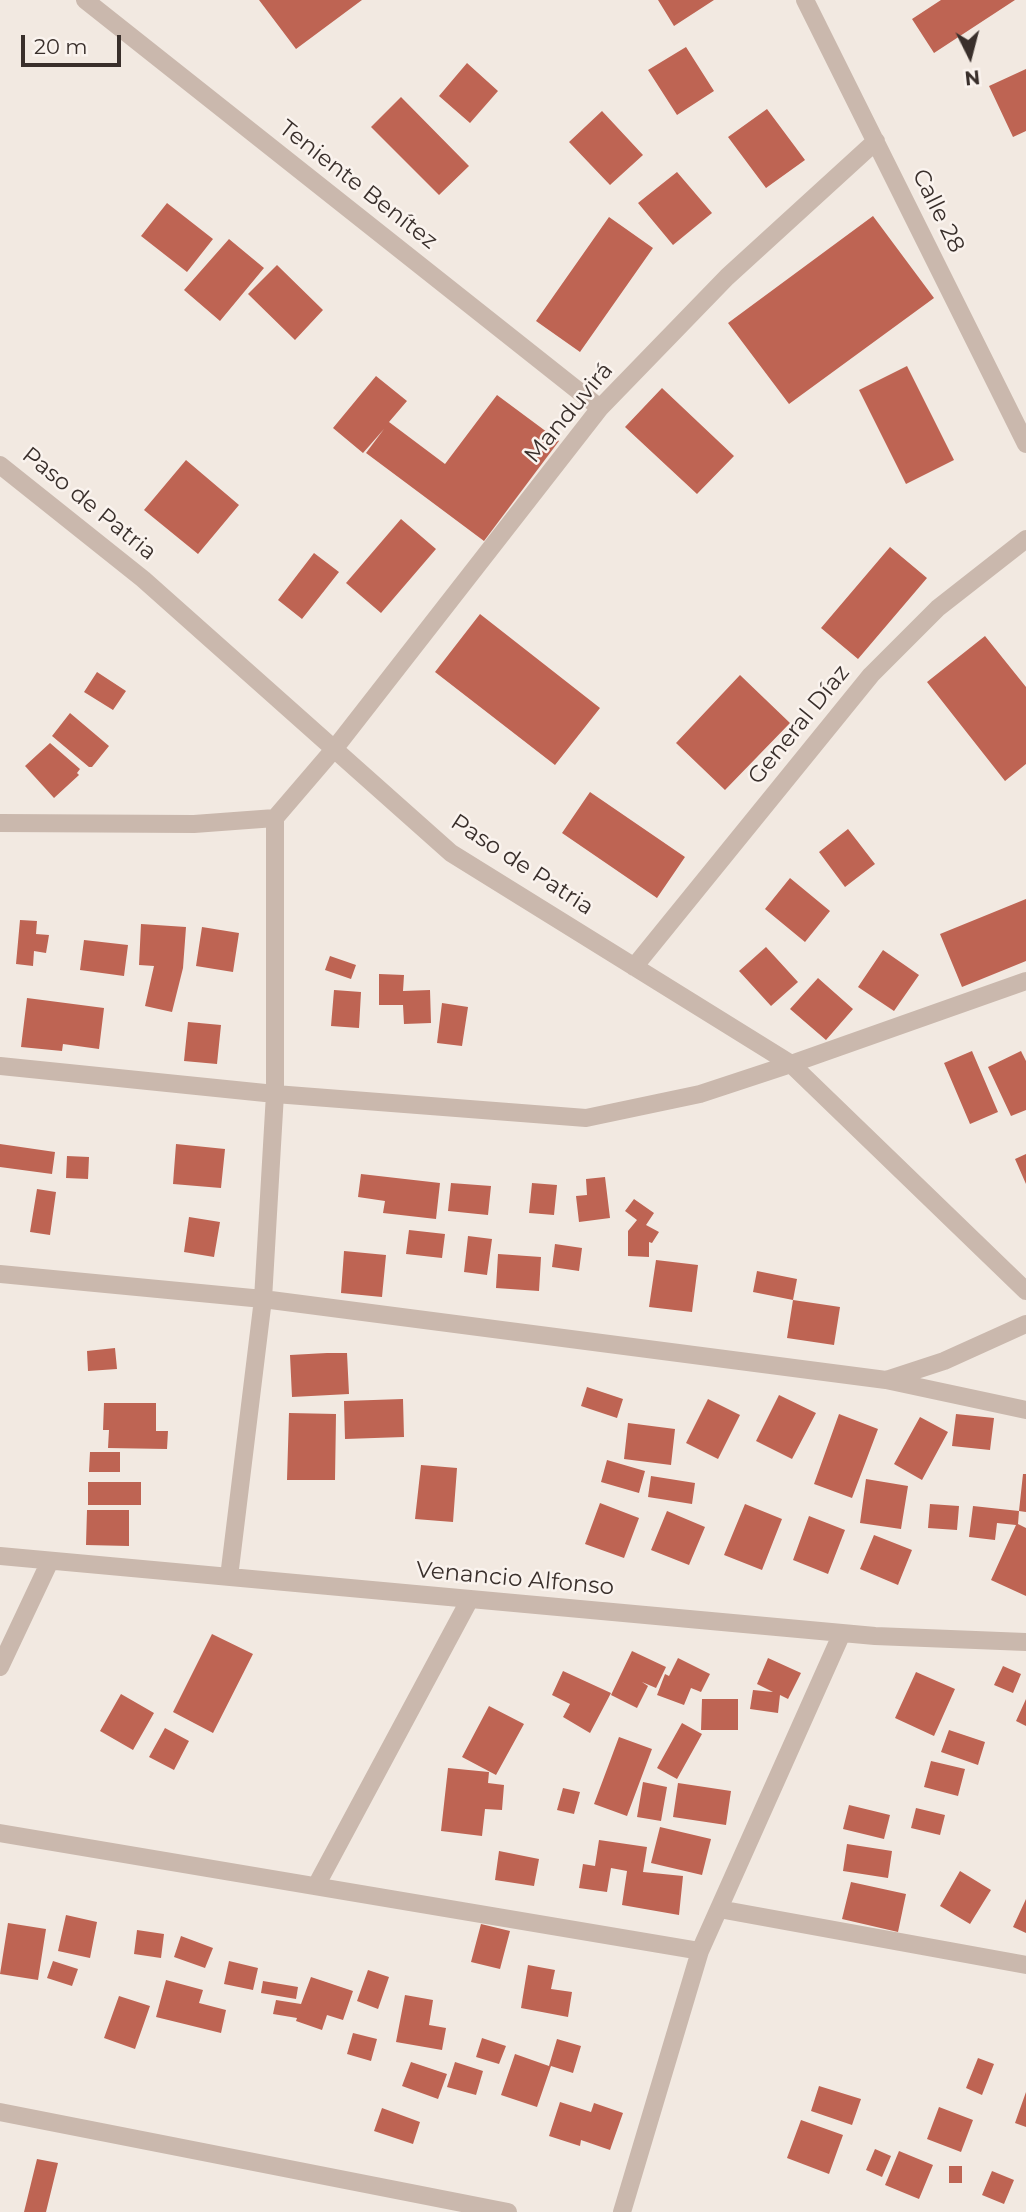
<!DOCTYPE html>
<meta charset="utf-8">
<style>
body{margin:0}
#map{position:relative;width:1026px;height:2212px;overflow:hidden;background:#f2e9e1;font-family:Montserrat,sans-serif}
canvas{display:block}
.north{position:absolute;left:935px;top:21px;width:70px;height:70px;-webkit-text-stroke:5px #faf3ee;paint-order:stroke;rotate:174deg;font-size:19px;font-weight:700;line-height:28px;text-align:center;color:#392f2b}
.north::after{content:'';display:block;margin:auto;width:24px;height:32px;background:#392f2b;clip-path:polygon(50% 0,100% 100%,50% 72%,0 100%)}
.scale{position:absolute;left:21px;top:35px;width:100px;height:32px;box-sizing:border-box;border:4px solid #392f2b;border-top:0;padding-left:9px;font-size:21px;line-height:24px;white-space:nowrap;color:#392f2b;-webkit-text-stroke:5px #faf3ee;paint-order:stroke}
</style>
<div id="map">
<canvas width="1026" height="2212"></canvas>
<div class="north">N</div>
<div class="scale">20 m</div>
</div>
<script>
const g = document.querySelector('canvas').getContext('2d');
g.lineJoin = 'round';
function paint(path, color) { g.fillStyle = color; g.fill(path, 'evenodd'); }
const toPath = rows => new Path2D(rows.map(r => 'M' + r).join(''));
function stroke(path, color, width, dash) { g.strokeStyle = color; g.lineWidth = width; g.lineCap = dash ? 'butt' : 'round'; g.setLineDash(dash || []); g.stroke(path); }
function write(font, color, halo, rows, align = 'center') {
  g.font = font + ' Montserrat,sans-serif'; g.lineWidth = 5; g.setLineDash([]); g.textBaseline = 'middle'; g.strokeStyle = halo; g.fillStyle = color; for (const [text, x, y, turn = 0] of rows) {
    g.save(); g.translate(x, y); g.rotate((+turn || 0) * Math.PI / 180); g.textAlign = isNaN(turn) ? turn : align; if (halo) g.strokeText(text, 0, 0); g.fillText(text, 0, 0); g.restore();
  }
}
const building = toPath([
 [259,0,362,0,296,49],
 [658,0,714,0,674,26],
 [941,0,1015,0,934,53,912,19],
 [686,47,714,91,677,115,648,70],
 [467,63,498,91,470,123,439,96],
 [1026,69,1026,131,1013,137,989,86],
 [401,97,469,166,439,195,371,127],
 [767,109,805,160,766,188,728,137],
 [602,111,643,155,610,185,569,142],
 [677,172,712,213,673,245,638,203],
 [167,203,213,239,187,272,141,236],
 [873,216,934,298,789,404,728,323],
 [609,217,653,248,580,352,536,321],
 [229,239,264,268,220,321,184,290],
 [277,265,323,310,295,340,248,294],
 [907,366,954,460,906,484,859,390],
 [376,376,407,401,389,422,445,464,497,395,559,441,484,541,366,453,384,429,363,453,333,428],
 [662,388,734,456,697,494,625,427],
 [186,460,239,505,198,554,144,510],
 [401,519,436,549,381,613,346,583],
 [890,547,927,578,858,659,821,628],
 [314,553,339,572,302,619,278,600],
 [480,614,600,708,555,765,435,672],
 [985,636,1026,687,1026,764,1005,781,927,682],
 [97,672,126,691,113,710,84,692],
 [740,675,790,723,725,790,676,743],
 [70,713,109,746,92,767,89,767,52,736],
 [50,743,80,769,77,773,79,775,54,798,25,766],
 [590,792,685,857,657,898,562,833],
 [848,829,875,864,845,887,819,852],
 [790,878,830,911,805,942,765,909],
 [1026,899,1026,961,962,987,940,934],
 [20,920,37,921,36,934,49,935,46,953,34,951,33,966,16,964],
 [141,924,186,927,183,968,172,1012,145,1006,154,966,139,965],
 [202,927,239,933,233,972,196,966],
 [84,940,128,945,124,976,80,970],
 [766,947,798,982,771,1006,739,971],
 [883,950,919,975,894,1011,858,987],
 [330,956,356,965,351,979,325,970],
 [379,974,404,975,403,991,430,990,431,1023,404,1024,403,1005,379,1005],
 [818,978,853,1009,826,1040,790,1009],
 [334,990,361,992,359,1028,331,1026],
 [27,998,104,1008,99,1049,63,1044,62,1051,21,1047],
 [442,1003,468,1007,462,1046,437,1043],
 [188,1022,221,1025,217,1064,184,1061],
 [972,1051,998,1112,970,1124,944,1063],
 [1021,1051,1026,1061,1026,1110,1011,1116,988,1067],
 [0,1144,55,1152,52,1174,0,1167],
 [176,1144,225,1149,221,1188,173,1184],
 [1026,1154,1026,1184,1015,1159],
 [67,1156,89,1157,88,1179,66,1178],
 [361,1174,440,1183,436,1219,383,1213,385,1201,358,1197],
 [605,1177,610,1218,579,1222,576,1196,587,1195,586,1179],
 [451,1183,491,1186,488,1215,448,1211],
 [532,1183,557,1185,554,1215,529,1213],
 [37,1189,56,1192,50,1235,30,1232],
 [634,1199,654,1213,646,1225,659,1232,652,1243,649,1242,649,1257,628,1256,628,1231,637,1220,625,1211],
 [189,1217,220,1222,214,1257,184,1252],
 [409,1230,445,1234,442,1258,406,1254],
 [468,1236,492,1239,487,1275,464,1272],
 [555,1244,582,1248,579,1271,552,1267],
 [344,1251,386,1255,382,1297,341,1293],
 [498,1254,541,1257,539,1291,496,1288],
 [656,1260,698,1265,692,1312,649,1307],
 [757,1271,797,1279,793,1300,753,1292],
 [793,1300,840,1307,834,1345,787,1338],
 [115,1348,117,1369,88,1371,87,1351],
 [327,1353,347,1353,349,1394,292,1397,290,1355],
 [587,1387,623,1399,617,1418,581,1406],
 [779,1395,816,1413,792,1459,756,1441],
 [403,1399,404,1437,345,1439,344,1401],
 [708,1399,740,1415,718,1459,686,1443],
 [104,1403,156,1403,156,1431,168,1431,167,1449,108,1448,109,1430,103,1430],
 [289,1413,336,1414,335,1480,287,1480],
 [839,1414,878,1429,852,1498,814,1484],
 [956,1414,994,1418,990,1450,952,1446],
 [920,1417,948,1432,922,1480,894,1464],
 [628,1423,675,1429,671,1465,624,1459],
 [90,1452,120,1452,120,1472,89,1472],
 [607,1460,645,1471,639,1493,601,1482],
 [421,1465,457,1468,453,1522,415,1519],
 [1023,1474,1026,1474,1026,1512,1019,1511],
 [651,1476,695,1483,692,1504,648,1497],
 [866,1479,908,1486,901,1529,860,1523],
 [88,1482,141,1482,141,1505,88,1505],
 [600,1503,639,1518,624,1558,585,1544],
 [745,1504,782,1519,762,1570,724,1555],
 [930,1504,959,1506,957,1530,928,1528],
 [973,1506,1019,1511,1018,1524,1026,1528,1026,1596,991,1580,1016,1525,997,1523,995,1540,969,1537],
 [87,1510,129,1510,129,1546,86,1545],
 [667,1511,705,1527,689,1565,651,1550],
 [809,1516,845,1530,828,1574,793,1560],
 [874,1535,912,1550,898,1585,860,1569],
 [212,1634,253,1654,213,1733,173,1712],
 [632,1651,666,1667,656,1688,642,1682,648,1686,637,1708,611,1695],
 [678,1658,710,1674,701,1692,691,1688,684,1705,657,1695,665,1674,669,1676],
 [768,1658,801,1673,788,1699,780,1695,778,1713,750,1709,753,1690,773,1692,757,1684],
 [1003,1666,1021,1674,1013,1693,994,1685],
 [563,1671,611,1693,590,1733,563,1717,570,1704,552,1695],
 [916,1672,955,1689,934,1736,895,1718],
 [121,1694,154,1713,133,1750,100,1731],
 [702,1699,738,1699,738,1730,701,1730],
 [1026,1699,1026,1726,1016,1721],
 [489,1706,524,1724,496,1775,462,1757],
 [682,1723,702,1734,677,1779,657,1768],
 [165,1728,189,1741,174,1770,149,1757],
 [949,1730,985,1742,978,1765,941,1752],
 [619,1737,652,1749,627,1816,594,1804],
 [931,1761,965,1769,958,1796,924,1787],
 [448,1768,489,1772,488,1783,504,1785,502,1810,485,1809,482,1836,441,1831],
 [643,1782,667,1787,661,1821,637,1817],
 [678,1783,731,1791,726,1825,673,1817],
 [563,1788,580,1792,574,1814,557,1810],
 [849,1805,890,1815,884,1839,843,1829],
 [916,1808,945,1815,940,1835,911,1828],
 [660,1827,711,1839,702,1875,651,1863],
 [599,1840,647,1847,643,1872,683,1876,679,1915,622,1905,627,1871,611,1868,607,1892,579,1888,583,1864,595,1866],
 [847,1844,892,1851,888,1878,843,1871],
 [499,1851,539,1859,534,1886,495,1880],
 [960,1871,991,1890,970,1924,940,1906],
 [851,1882,906,1894,898,1932,842,1919],
 [1026,1899,1026,1933,1013,1927],
 [66,1915,97,1922,90,1958,58,1951],
 [8,1923,46,1929,38,1980,0,1974],
 [481,1924,510,1931,500,1969,471,1962],
 [137,1930,164,1934,161,1958,134,1954],
 [181,1936,213,1948,205,1968,174,1957],
 [53,1961,78,1969,72,1986,47,1978],
 [229,1961,258,1968,253,1990,224,1984],
 [528,1965,555,1970,551,1989,572,1992,568,2017,521,2008],
 [368,1970,389,1977,378,2009,357,2001],
 [311,1977,353,1991,343,2020,327,2015,322,2030,296,2021,297,2018,273,2014,276,2000,301,2004],
 [166,1980,203,1990,199,2003,226,2010,221,2033,156,2017],
 [263,1981,298,1987,296,1999,261,1993],
 [405,1995,433,2000,429,2025,446,2028,442,2050,396,2042],
 [119,1996,150,2006,135,2049,104,2038],
 [353,2033,377,2039,371,2061,347,2054],
 [482,2038,506,2046,499,2064,476,2057],
 [557,2039,581,2046,573,2073,551,2066,537,2107,501,2095,515,2054,549,2066],
 [978,2058,994,2064,982,2095,966,2088],
 [411,2062,447,2074,438,2099,402,2086],
 [455,2062,483,2071,476,2095,447,2087],
 [819,2086,861,2099,852,2125,811,2111],
 [1026,2092,1026,2127,1015,2123],
 [560,2102,591,2112,594,2103,623,2113,610,2150,581,2140,580,2146,549,2136],
 [939,2107,973,2120,961,2152,927,2139],
 [382,2108,420,2122,413,2144,374,2131],
 [801,2120,843,2135,829,2174,787,2158],
 [875,2149,891,2156,882,2177,866,2170],
 [899,2151,933,2165,919,2199,885,2185],
 [37,2159,58,2163,46,2212,24,2212],
 [949,2166,962,2166,962,2183,949,2183],
 [992,2171,1014,2180,1004,2204,982,2195]
]);
const street = toPath([
 [85,0,600,408],
 [805,0,1026,444],
 [0,465,143,579,451,853,791,1064,1026,1291],
 [0,823,194,824,275,818,335,748,600,408,727,277,876,141],
 [634,967,871,675,938,608,1026,539],
 [0,1066,275,1094,586,1118,700,1094,791,1064,1026,981],
 [0,1274,263,1299,886,1380,944,1361,1026,1324],
 [886,1380,1026,1410],
 [0,1556,875,1636,1026,1642],
 [229,1577,263,1299,275,1094,275,818],
 [0,1667,50,1561],
 [0,1833,700,1951],
 [316,1886,470,1599],
 [719,1909,1026,1965],
 [0,2112,508,2212],
 [622,2212,700,1951,842,1633]
]);
const streetNames = [
 ["Teniente Benítez",358,185,38],
 ["Calle 28",938,211,64],
 ["Manduvirá",569,413,-50],
 ["Paso de Patria",89,504,39],
 ["General Díaz",799,725,-51],
 ["Paso de Patria",522,865,33],
 ["Venancio Alfonso",515,1579,5]
];
paint(building, '#be6453');
stroke(street, '#cab8ad', 18);
write('23px', '#392f2b', '#faf3ee', streetNames);
</script>
